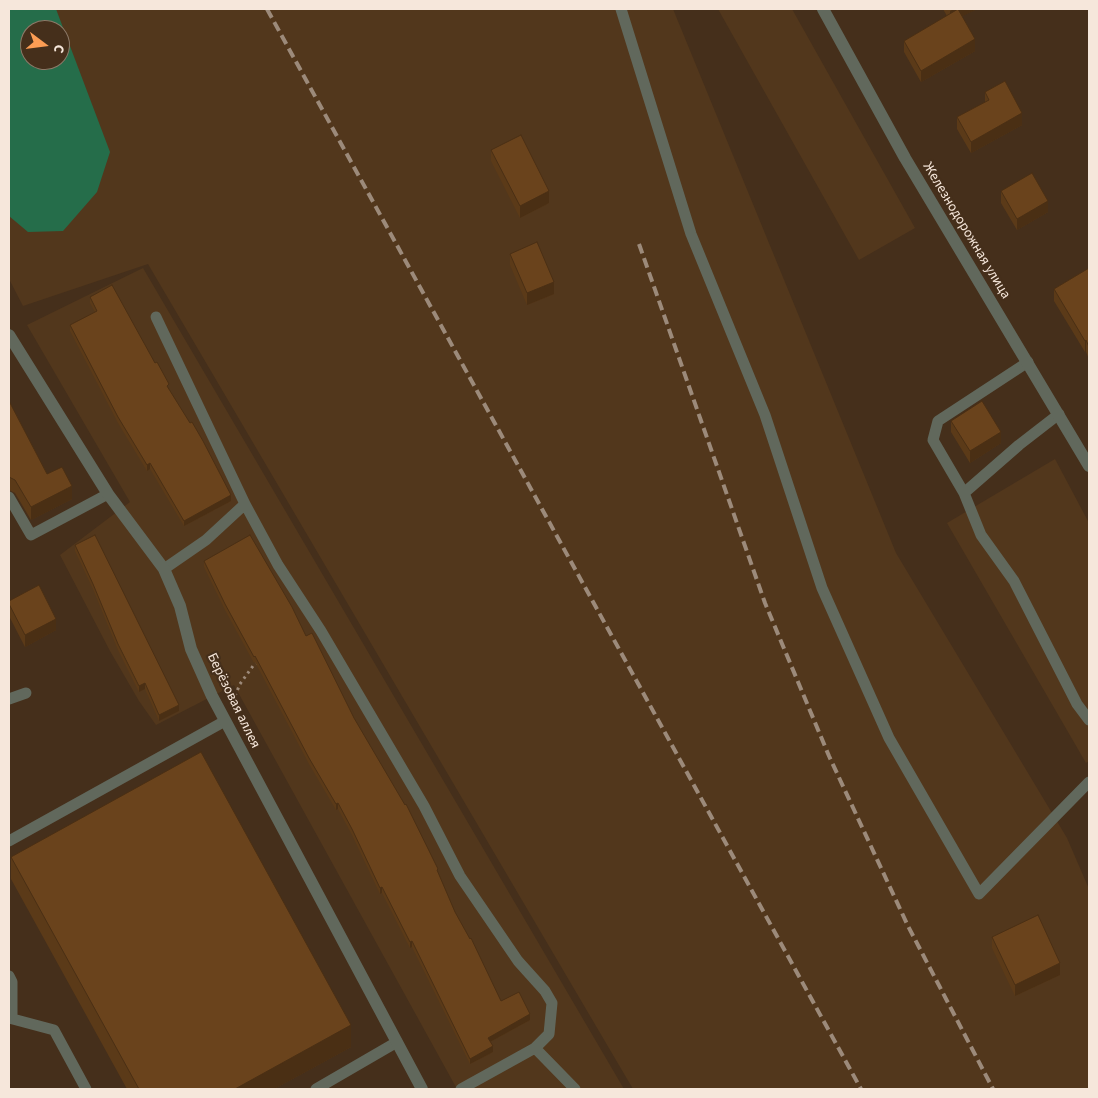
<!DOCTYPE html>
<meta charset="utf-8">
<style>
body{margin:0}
#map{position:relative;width:1098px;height:1098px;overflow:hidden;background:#452f1b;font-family:"Source Sans 3",sans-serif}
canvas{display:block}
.frame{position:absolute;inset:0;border:10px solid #f6e7db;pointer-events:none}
.north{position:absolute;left:20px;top:20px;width:50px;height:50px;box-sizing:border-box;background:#452f1b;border:1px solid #8c7968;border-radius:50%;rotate:105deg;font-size:14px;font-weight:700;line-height:20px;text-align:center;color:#f6e7db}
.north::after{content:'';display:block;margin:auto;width:18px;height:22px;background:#fc9d54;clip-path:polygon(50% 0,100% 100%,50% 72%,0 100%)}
</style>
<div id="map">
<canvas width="1098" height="1098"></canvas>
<div class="frame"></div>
<div class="north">С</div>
</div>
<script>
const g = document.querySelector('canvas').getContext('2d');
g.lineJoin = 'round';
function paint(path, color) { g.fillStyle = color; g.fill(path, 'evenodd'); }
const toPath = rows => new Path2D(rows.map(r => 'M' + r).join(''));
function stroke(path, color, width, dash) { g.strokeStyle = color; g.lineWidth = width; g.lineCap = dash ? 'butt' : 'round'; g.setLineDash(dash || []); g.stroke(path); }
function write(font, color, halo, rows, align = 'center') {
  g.font = font + ' "Source Sans 3",sans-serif'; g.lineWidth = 4.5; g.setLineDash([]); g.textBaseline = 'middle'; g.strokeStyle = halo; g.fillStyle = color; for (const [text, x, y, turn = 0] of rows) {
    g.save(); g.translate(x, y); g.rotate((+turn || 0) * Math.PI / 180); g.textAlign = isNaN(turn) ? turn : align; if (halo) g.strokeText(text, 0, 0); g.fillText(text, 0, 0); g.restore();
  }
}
const built = toPath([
 [9,9,673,9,896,553,1067,838,1089,889,1089,1089,633,1089,148,264,23,306,9,279],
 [30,30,60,30,60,60,30,60],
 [718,9,792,9,915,228,859,260],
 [143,268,624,1089,457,1089,234,685,156,725,139,701,110,651,60,555,130,502,27,325],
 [1055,459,1089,523,1089,761,1086,763,947,523]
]);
const green = toPath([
 [9,9,56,9,110,152,97,192,63,231,28,232,9,216],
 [30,30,60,30,60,60,30,60]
]);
const path = toPath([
 [235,696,240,684,253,666,258,663]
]);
const service = toPath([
 [621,9,691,234,765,415,822,588,889,738,979,894,1089,782],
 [156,317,245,504,278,565,321,631,424,806,460,876,518,961,545,991,552,1003,549,1034,535,1048,461,1089],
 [1059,414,1019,445,964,493,981,535,1014,581,1077,704,1089,720],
 [964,493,933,440,938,421,1028,362],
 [9,497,31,535,108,494],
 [164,569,206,540,245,504],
 [9,699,26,693],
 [9,841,225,721],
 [9,976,12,982,12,1018],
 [9,1018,54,1030,86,1089],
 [535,1048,575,1089],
 [316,1089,397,1042]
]);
const minor = toPath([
 [9,335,108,494,164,569,180,606,191,649,212,696,422,1089]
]);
const tertiary = toPath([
 [823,9,905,158,1089,466]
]);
const rail = toPath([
 [267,9,861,1089],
 [639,244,765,603,829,756,908,926,993,1089]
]);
const wall = toPath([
 [943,9,977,9,962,16,975,51,921,82,904,52,904,41,947,16],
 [985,92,1022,125,971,153,957,129,957,117,985,102],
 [491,150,549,203,520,218,491,161],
 [1001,191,1048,212,1017,230,1001,203],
 [510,254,554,294,527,305,510,265],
 [1089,268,1089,359,1086,352,1085,352,1054,301,1054,289],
 [90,297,169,389,231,501,184,526,150,469,147,471,118,423,70,331,70,325,95,312,90,303],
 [9,401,47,474,72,499,31,520,15,493,9,490],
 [951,421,1001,443,970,463,951,432],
 [75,545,179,711,159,721,145,689,139,692,118,650,93,589,75,551],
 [204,561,306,636,354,718,438,873,455,912,501,1001,530,1020,490,1042,493,1052,470,1064,412,947,410,948,382,893,380,894,352,835,338,809,336,810,309,764,255,662,254,663,225,610,204,567],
 [9,601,56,630,25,647,9,616],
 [11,857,351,1047,274,1089,127,1089,11,879],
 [992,937,1060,975,1015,996,992,948]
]);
const shadedWall = toPath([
 [954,9,977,9,950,22,950,11],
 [975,39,975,51,921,82,921,71],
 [1022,113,1022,125,971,153,971,142],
 [549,191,549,203,520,218,520,206],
 [1048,201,1048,212,1017,230,1017,219],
 [554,282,554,294,527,305,527,293],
 [1086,340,1086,352,1085,352,1085,341],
 [1001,432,1001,443,970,463,970,451],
 [150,463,150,469,147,471,147,465],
 [72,486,72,499,31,520,31,507],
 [231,495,231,501,184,526,184,521],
 [56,619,56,630,25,647,25,635],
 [145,683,145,689,139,692,139,686],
 [179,705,179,711,159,721,159,715],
 [338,803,338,809,336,810,336,804],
 [382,887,382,893,380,894,380,888],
 [412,941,412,947,410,948,410,942],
 [1060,963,1060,975,1015,996,1015,985],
 [530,1014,530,1020,488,1043,488,1038],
 [351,1025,351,1047,274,1089,235,1089],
 [493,1046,493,1052,470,1064,470,1059]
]);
const building = toPath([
 [958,9,975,39,921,71,904,41,958,9],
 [1005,81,1022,113,971,142,957,117,989,100,985,92,1005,81],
 [521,135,549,191,520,206,491,150,521,135],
 [1032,173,1048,201,1017,219,1001,191,1032,173],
 [537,242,554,282,527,293,510,254,537,242],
 [1089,268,1089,347,1086,340,1085,341,1054,289,1089,268],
 [112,285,155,363,157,362,169,384,167,386,190,423,192,422,203,441,231,495,184,521,150,463,147,465,118,417,70,325,97,311,90,297,112,285],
 [9,401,47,474,62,467,72,486,31,507,15,480,9,477,9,401],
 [982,401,1001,432,970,451,951,421,982,401],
 [95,535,179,705,159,715,145,683,139,686,118,644,93,584,75,545,95,535],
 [250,535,292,607,306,636,312,633,354,718,405,805,406,804,438,869,437,870,455,912,470,939,471,938,501,1001,519,992,530,1014,488,1038,493,1046,470,1059,412,941,410,942,382,887,380,888,352,829,338,803,336,804,309,758,255,656,254,657,225,604,204,561,250,535],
 [39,585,56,619,25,635,9,604,9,601,39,585],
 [201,752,351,1025,235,1089,139,1089,11,857,201,752],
 [1038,915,1060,963,1015,985,992,937,1038,915]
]);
const streetNames = [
 ["Железнодорожная улица",966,231,59],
 ["Берёзовая аллея",233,701,64]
];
paint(built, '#52371c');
paint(green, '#256d4a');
stroke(path, '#9c8979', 3, [2.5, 4]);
stroke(service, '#61685c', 11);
stroke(minor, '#61685c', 12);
stroke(tertiary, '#61685c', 12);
stroke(rail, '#9c8a7a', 4, [10, 5]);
paint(wall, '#5b3a18');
paint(shadedWall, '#4a2f14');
paint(building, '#6a431c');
stroke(building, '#4a2f14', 1);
write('14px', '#f6e7db', '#452f1b', streetNames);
</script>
